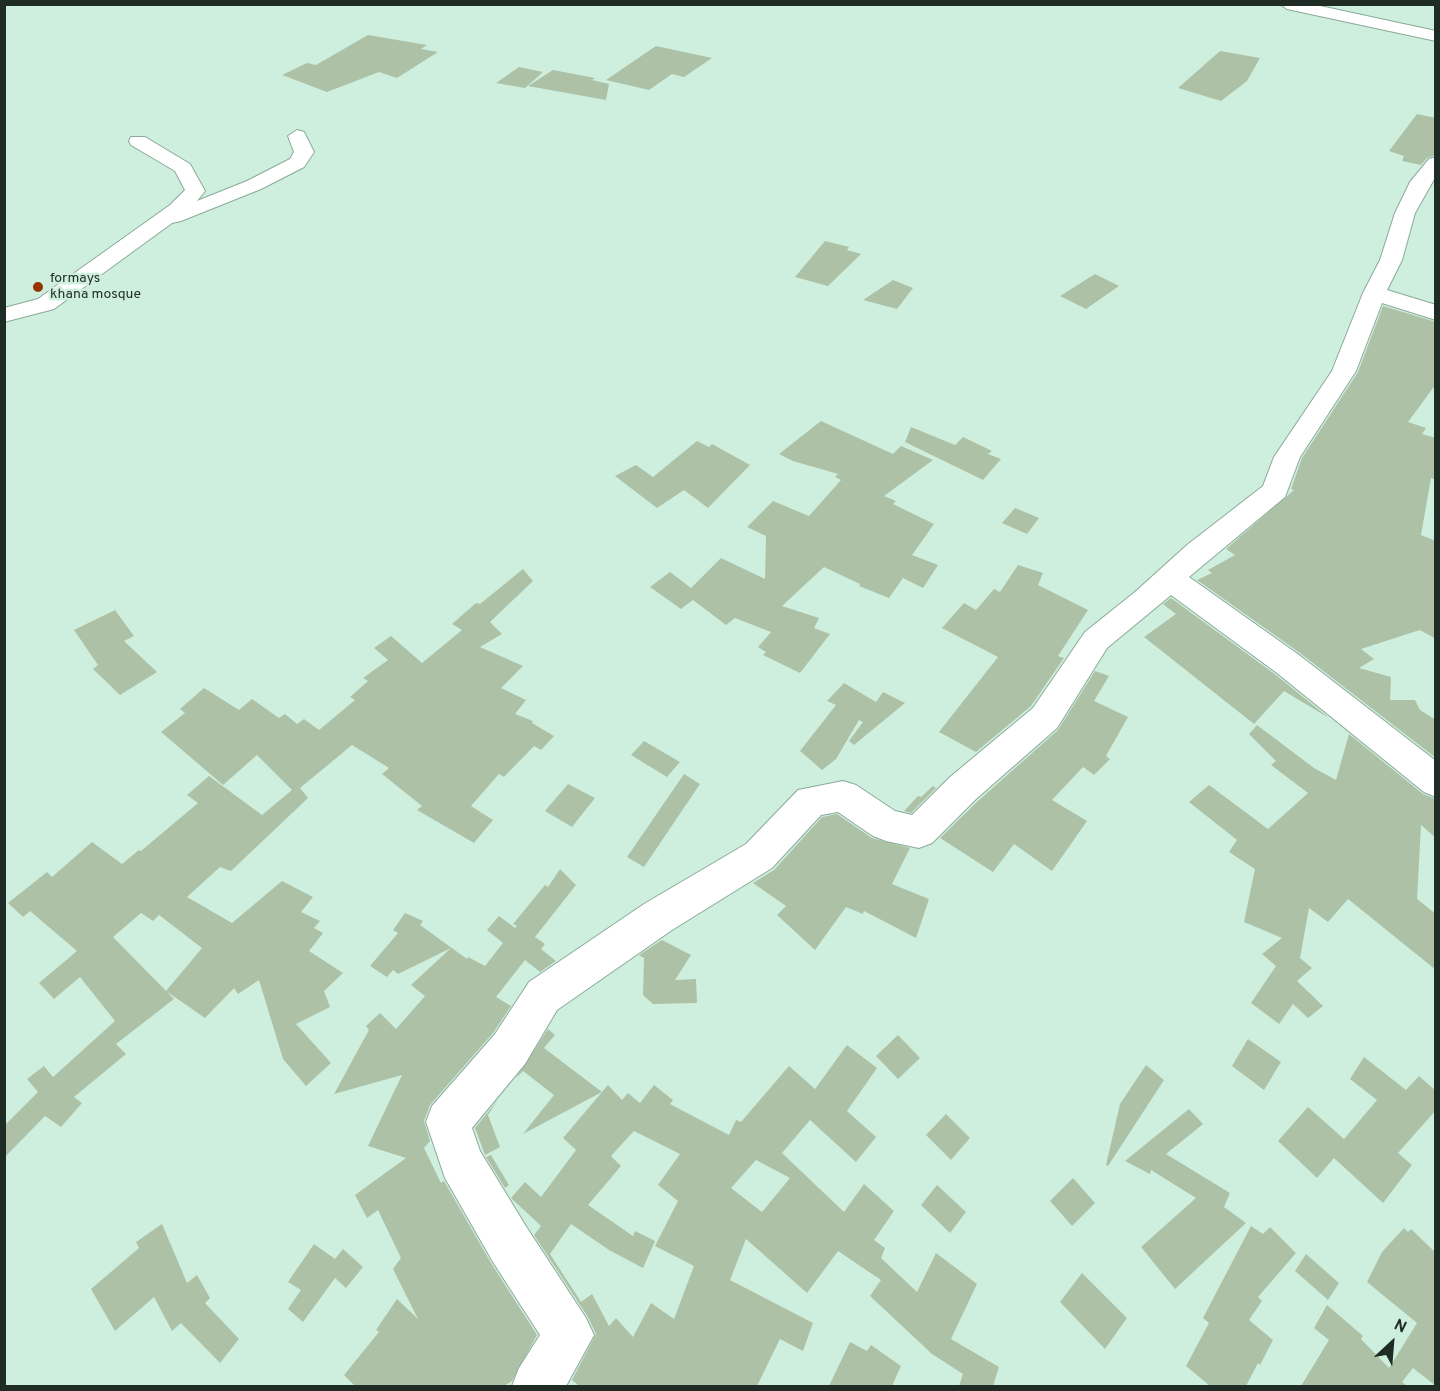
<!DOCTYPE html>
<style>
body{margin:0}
#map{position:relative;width:1440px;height:1391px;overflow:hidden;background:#cfefde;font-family:Overpass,sans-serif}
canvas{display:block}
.frame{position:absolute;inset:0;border:6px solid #1f2c25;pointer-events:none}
.north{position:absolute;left:1362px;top:1313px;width:60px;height:60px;-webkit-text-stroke:4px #cfefde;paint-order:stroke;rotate:26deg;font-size:16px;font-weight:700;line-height:24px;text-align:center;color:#1f2c25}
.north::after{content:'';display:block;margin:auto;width:21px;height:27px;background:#1f2c25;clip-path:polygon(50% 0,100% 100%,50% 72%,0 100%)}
</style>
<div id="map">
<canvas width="1440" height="1391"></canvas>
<div class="frame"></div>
<div class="north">N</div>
</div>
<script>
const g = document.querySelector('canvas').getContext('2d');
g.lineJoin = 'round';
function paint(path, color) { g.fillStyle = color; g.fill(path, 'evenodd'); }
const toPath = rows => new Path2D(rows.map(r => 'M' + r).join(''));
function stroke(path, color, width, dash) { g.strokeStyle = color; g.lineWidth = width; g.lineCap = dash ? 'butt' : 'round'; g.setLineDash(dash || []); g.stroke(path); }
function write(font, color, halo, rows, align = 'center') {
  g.font = font + ' Overpass,sans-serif'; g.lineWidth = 5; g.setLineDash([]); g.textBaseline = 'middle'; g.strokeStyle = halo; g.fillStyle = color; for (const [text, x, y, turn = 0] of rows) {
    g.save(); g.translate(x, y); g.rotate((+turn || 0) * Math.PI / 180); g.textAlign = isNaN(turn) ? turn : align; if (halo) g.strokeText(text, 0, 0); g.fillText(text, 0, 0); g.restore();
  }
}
const building = toPath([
 [368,35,427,45,421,49,438,52,397,78,379,72,327,92,282,75,307,63,316,65],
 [656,46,712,58,684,77,672,74,649,90,606,80],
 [1220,51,1260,58,1247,81,1221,101,1178,88],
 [519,67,543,72,525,88,496,83],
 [553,70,595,78,592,80,609,84,606,100,528,86],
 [1417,114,1436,118,1436,155,1427,158,1421,165,1402,161,1404,156,1389,151],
 [825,241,849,247,847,250,861,254,828,286,795,277],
 [1095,274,1119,286,1086,309,1060,296],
 [893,280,913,288,897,309,863,300],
 [1383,306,1436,322,1436,384,1408,422,1426,428,1422,434,1436,438,1436,480,1431,478,1421,535,1436,541,1436,639,1420,630,1361,649,1374,659,1359,668,1391,677,1390,700,1415,700,1420,710,1436,720,1436,758,1300,653,1197,580,1212,573,1208,570,1235,555,1226,549,1294,490,1291,489,1302,458,1358,372],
 [821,421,893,454,901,446,933,460,884,496,896,501,893,504,934,524,912,555,938,565,923,588,903,578,889,598,859,586,860,584,824,567,782,606,819,618,814,628,830,634,800,673,763,655,766,652,758,647,771,632,735,618,726,625,693,600,681,609,650,587,670,572,691,588,721,558,765,579,766,536,747,527,773,501,809,516,841,480,835,477,838,474,793,461,779,454],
 [911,427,955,445,963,437,992,451,988,454,1001,459,983,480,905,442],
 [697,441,709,447,712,444,750,465,708,508,684,490,657,508,615,476,636,465,653,477],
 [1015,508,1039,518,1027,534,1002,523],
 [1018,565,1043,573,1038,585,1088,610,1058,656,1064,658,1031,706,976,752,939,732,998,657,942,628,964,603,976,610,994,589,1000,592],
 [523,569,533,581,490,622,502,634,480,647,523,666,501,688,526,700,515,714,533,721,532,723,554,736,541,750,534,746,504,777,499,774,471,806,493,820,474,843,417,810,422,806,382,774,389,768,352,745,300,788,308,798,231,871,220,867,187,897,232,923,282,881,313,897,301,912,320,921,314,928,323,933,309,951,343,973,324,991,330,1007,296,1024,331,1063,306,1086,283,1059,259,980,238,994,234,988,205,1018,166,991,202,948,159,915,153,921,141,913,113,937,174,999,116,1044,126,1054,74,1097,82,1103,61,1127,45,1116,4,1158,4,1126,38,1092,27,1079,44,1066,53,1077,115,1021,80,977,54,999,39,983,77,951,30,911,23,917,8,903,47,872,52,877,92,842,122,864,139,850,141,851,198,803,187,795,209,776,262,815,292,790,257,755,223,785,161,732,185,713,180,709,204,688,239,710,252,699,279,718,285,714,297,724,304,719,319,730,355,700,350,697,368,681,363,678,388,660,374,648,391,636,422,663,462,630,452,624,476,603,480,604],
 [1171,598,1276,675,1329,718,1284,691,1254,724,1144,637,1176,614,1163,604],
 [115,610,134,636,124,641,157,672,120,695,93,669,98,665,74,630],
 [1095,671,1109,676,1094,701,1128,717,1106,756,1110,759,1094,775,1083,767,1052,800,1087,821,1052,871,1014,844,993,872,940,838,978,801,1058,730],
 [844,683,876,702,883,692,905,703,854,745,849,741,863,722,859,720,836,759,822,770,800,751,836,705,827,701],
 [1257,725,1314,768,1336,780,1349,734,1423,794,1436,799,1436,838,1421,825,1417,899,1436,914,1436,970,1348,899,1328,922,1309,908,1300,958,1312,968,1297,981,1323,1006,1308,1018,1293,1004,1279,1024,1251,1003,1276,966,1262,954,1282,938,1244,922,1255,869,1229,852,1237,840,1189,802,1209,785,1268,829,1308,793,1271,765,1276,761,1249,734],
 [644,741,680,762,667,777,631,755],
 [684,774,700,784,644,867,627,857],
 [568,784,595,798,572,827,545,811],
 [933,786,936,788,911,813,904,811,918,796,921,797],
 [837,814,872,838,910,848,892,884,929,899,916,938,864,911,863,914,846,907,815,950,777,915,786,906,753,883,774,870,822,817],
 [560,869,576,885,535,937,545,944,541,949,556,961,540,972,525,960,496,997,511,1006,493,1033,430,1105,424,1121,430,1141,424,1148,441,1183,444,1181,491,1263,537,1335,512,1381,504,1386,355,1386,344,1375,379,1332,376,1330,397,1299,418,1319,393,1269,401,1258,378,1210,367,1218,355,1195,406,1158,368,1146,402,1075,334,1094,369,1030,366,1026,380,1013,396,1029,425,996,411,985,451,948,398,974,393,970,387,977,370,966,398,933,393,930,405,913,423,921,420,925,467,959,468,957,485,966,503,943,487,930,499,916,515,928,517,926,513,924,545,885,548,887],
 [662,940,691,955,675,980,696,979,697,1003,653,1004,643,995,644,958,639,955],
 [548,1029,555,1035,544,1048,602,1092,523,1134,554,1095,523,1071,516,1078],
 [898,1035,920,1058,898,1079,876,1056],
 [1248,1039,1281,1062,1264,1090,1232,1066],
 [847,1045,877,1068,847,1111,876,1137,856,1162,810,1120,782,1153,844,1212,864,1184,894,1211,874,1240,885,1248,881,1258,917,1292,936,1253,977,1284,951,1339,999,1367,993,1386,959,1386,963,1374,932,1354,870,1296,881,1280,838,1251,807,1293,746,1239,730,1280,813,1323,803,1351,780,1339,757,1386,579,1386,572,1380,596,1334,588,1317,534,1235,541,1226,511,1198,525,1182,541,1197,576,1150,563,1138,608,1085,622,1100,628,1093,640,1103,654,1085,673,1100,670,1104,729,1135,736,1120,741,1122,789,1066,815,1089],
 [634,1131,680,1154,658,1185,678,1201,655,1246,694,1266,674,1319,651,1303,633,1337,616,1318,609,1326,592,1294,581,1302,550,1254,571,1224,609,1250,643,1268,655,1241,635,1231,633,1236,588,1205,621,1166,611,1156],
 [756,1160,790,1178,762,1212,731,1188],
 [1364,1057,1406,1090,1419,1076,1436,1091,1436,1110,1398,1153,1412,1165,1383,1203,1334,1158,1317,1178,1278,1141,1308,1107,1344,1139,1377,1100,1350,1079],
 [1146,1065,1164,1080,1108,1166,1106,1165,1120,1104],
 [498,1100,488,1115,500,1147,485,1155,475,1128],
 [1189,1109,1203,1124,1166,1154,1230,1193,1224,1207,1246,1223,1175,1289,1141,1247,1196,1198,1151,1170,1150,1174,1125,1161],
 [946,1114,970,1138,951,1160,926,1135],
 [491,1155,509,1185,505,1188,486,1157],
 [1073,1178,1095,1203,1072,1226,1050,1201],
 [937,1185,966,1212,950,1233,921,1205],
 [162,1224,187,1283,197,1275,210,1298,205,1303,239,1339,220,1363,181,1323,172,1331,154,1297,115,1331,91,1289,139,1248,136,1242],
 [1251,1226,1263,1234,1270,1227,1296,1253,1258,1297,1262,1301,1249,1320,1273,1340,1260,1365,1258,1363,1246,1386,1210,1386,1186,1366,1209,1323,1203,1318],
 [1404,1228,1408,1232,1411,1229,1436,1253,1436,1386,1413,1368,1402,1382,1407,1386,1301,1386,1329,1340,1314,1328,1327,1305,1363,1336,1361,1339,1389,1368,1417,1323,1367,1282,1382,1252],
 [314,1244,335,1259,343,1249,363,1267,346,1288,335,1278,303,1322,288,1309,301,1290,288,1282],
 [1306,1254,1339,1283,1328,1300,1295,1271],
 [1082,1273,1127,1318,1105,1349,1060,1302],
 [850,1342,867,1351,871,1345,901,1366,892,1386,829,1386]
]);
const minor = toPath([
 [1280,4,1311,4,1436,31,1436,41,1287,9,1280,4],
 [297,130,304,132,314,152,304,167,261,189,181,221,172,223,54,309,4,322,4,308,38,299,170,205,185,190,175,171,131,145,129,141,131,137,145,137,190,164,205,191,197,201,247,181,290,159,294,152,288,136,297,130],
 [1436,157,1436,176,1415,213,1402,260,1387,290,1436,305,1436,320,1382,303,1356,371,1300,457,1285,497,1189,577,1299,655,1436,761,1436,797,1424,792,1277,673,1171,595,1107,648,1057,728,976,799,932,843,919,848,886,841,873,836,838,812,821,815,772,868,672,930,557,1010,525,1064,472,1128,480,1151,527,1228,586,1318,594,1335,566,1386,512,1386,519,1368,540,1335,493,1262,445,1178,426,1122,432,1106,495,1034,529,982,644,904,746,844,798,790,843,781,856,785,895,811,912,815,950,777,1033,708,1085,632,1135,592,1187,545,1263,486,1274,457,1332,371,1363,293,1380,260,1395,213,1410,182,1429,159,1436,157]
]);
const markers = [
 [38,287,6,"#983300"]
];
const farPoinames = [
 ["formays",50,279],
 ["khana mosque",50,295]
];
paint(building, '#adc1a7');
stroke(minor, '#8aa999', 2);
paint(minor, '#fff');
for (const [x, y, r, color] of markers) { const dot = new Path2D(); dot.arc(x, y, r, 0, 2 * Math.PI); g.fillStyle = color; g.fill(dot); stroke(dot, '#cfefde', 2); }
write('14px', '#1f2c25', '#cfefde', farPoinames, 'left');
</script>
